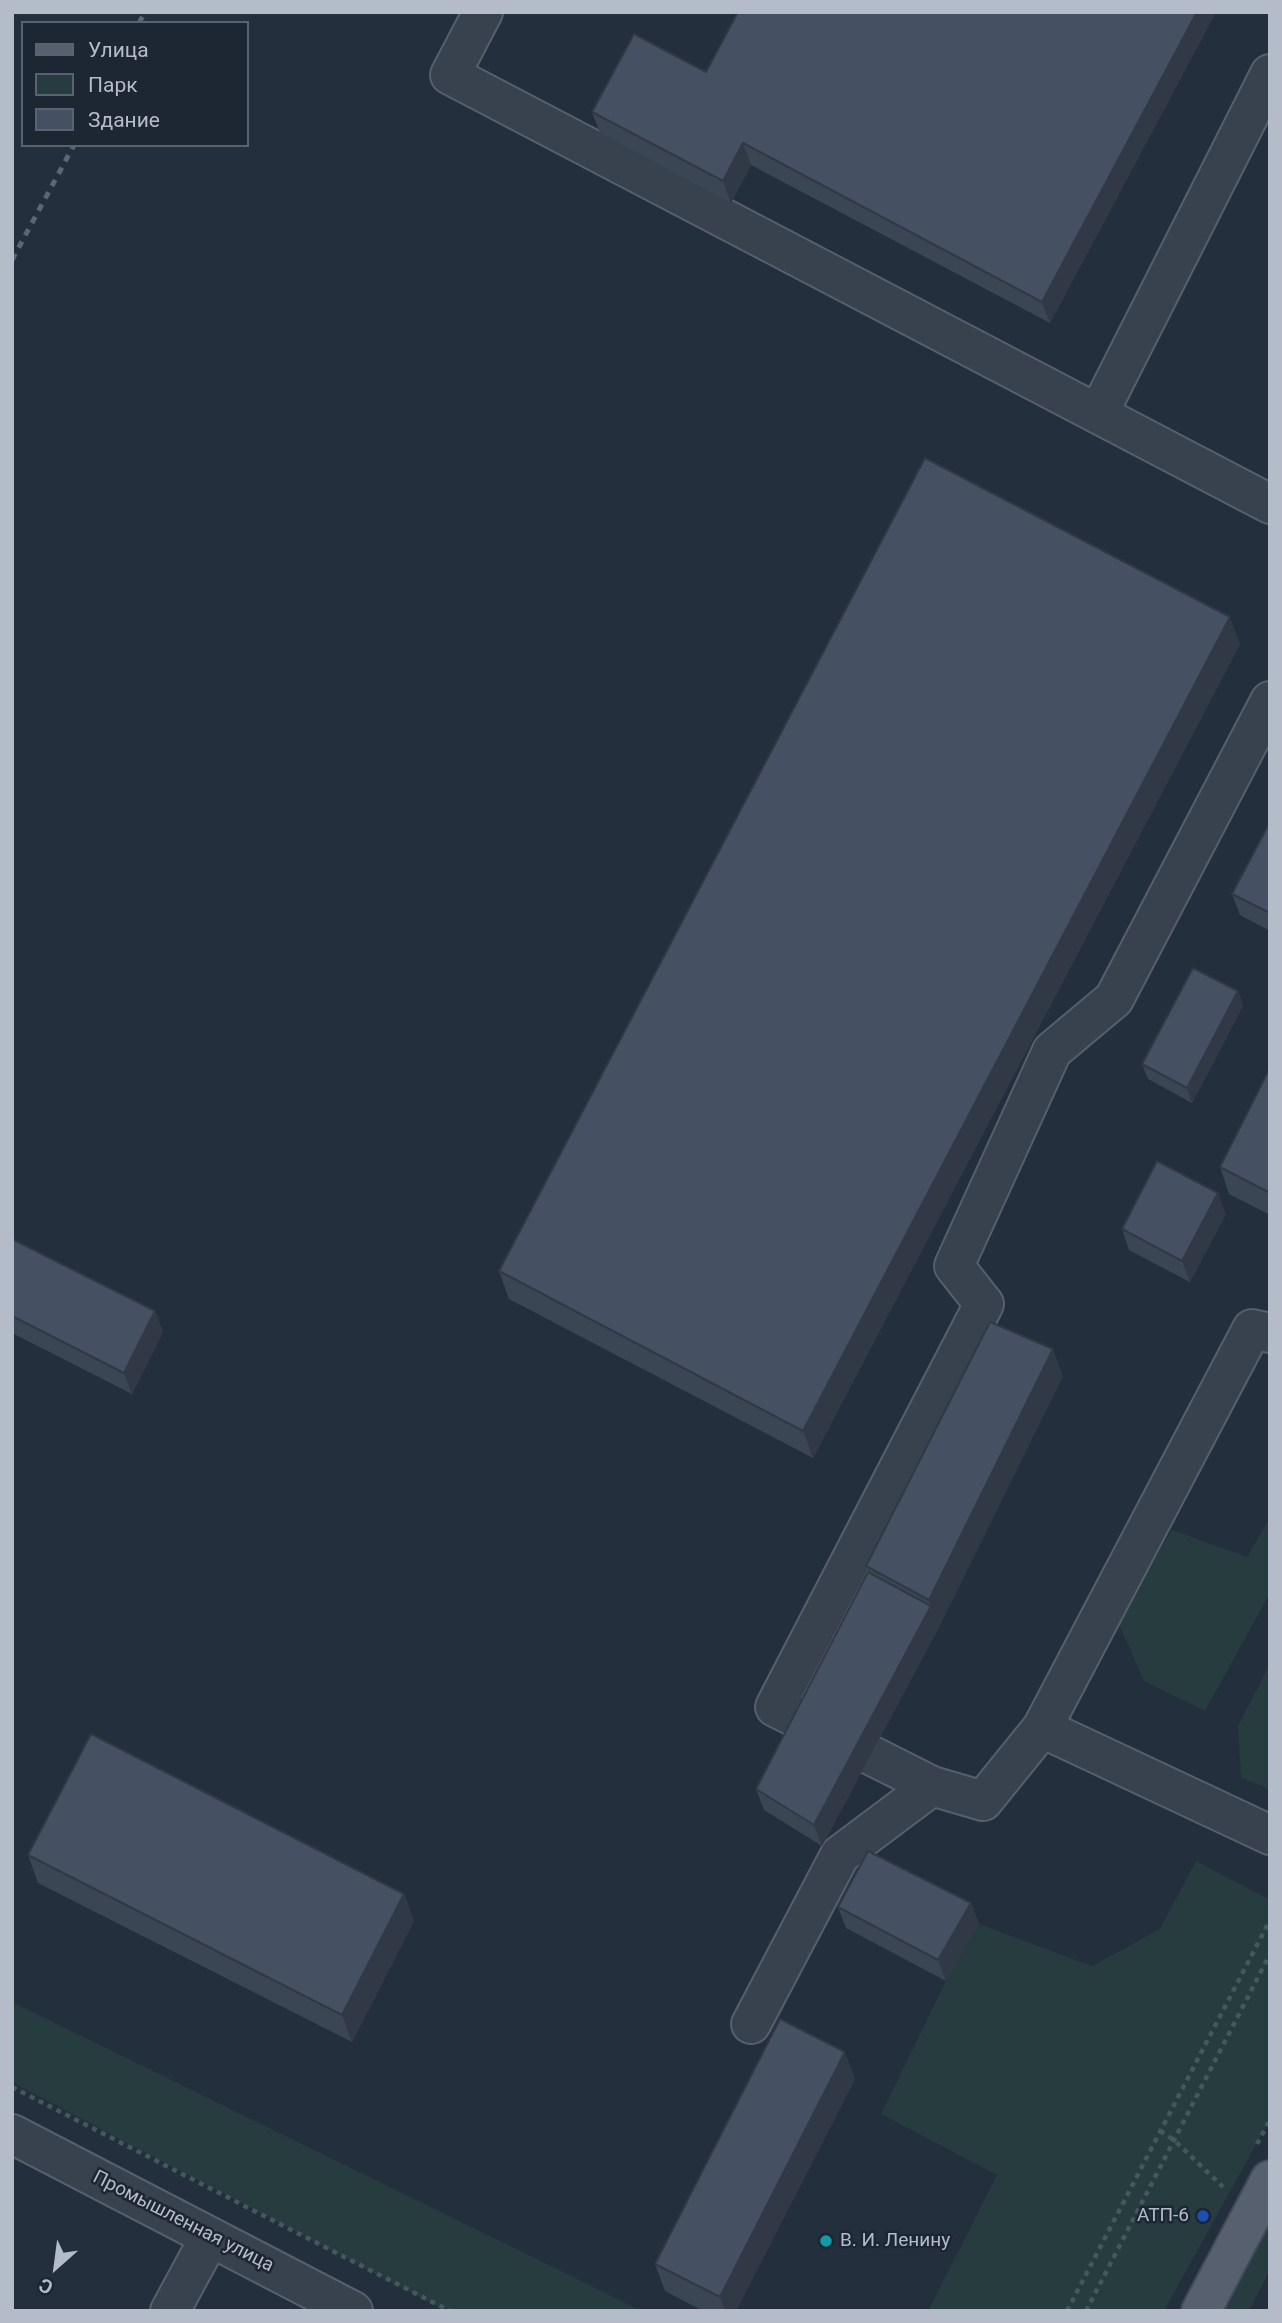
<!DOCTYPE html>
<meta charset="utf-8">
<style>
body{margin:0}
#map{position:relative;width:1282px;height:2323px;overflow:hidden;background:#242f3e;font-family:Roboto,sans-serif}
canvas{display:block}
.frame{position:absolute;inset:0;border:14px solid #b4bcc9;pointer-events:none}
.legend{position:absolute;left:21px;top:21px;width:228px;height:126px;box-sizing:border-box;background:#1d2633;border:2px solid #59626f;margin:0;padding:9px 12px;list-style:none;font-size:21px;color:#b4bcc9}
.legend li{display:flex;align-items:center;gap:14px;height:35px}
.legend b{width:35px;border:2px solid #59626f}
.north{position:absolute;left:21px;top:2232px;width:70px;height:70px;-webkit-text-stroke:5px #1d2633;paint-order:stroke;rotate:208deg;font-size:19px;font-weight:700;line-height:28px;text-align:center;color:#b4bcc9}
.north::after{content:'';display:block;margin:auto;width:24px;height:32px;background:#b4bcc9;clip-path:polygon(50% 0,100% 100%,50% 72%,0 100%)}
</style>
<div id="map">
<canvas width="1282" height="2323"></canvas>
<div class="frame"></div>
<ul class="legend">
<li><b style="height:9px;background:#56606e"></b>Улица</li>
<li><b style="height:19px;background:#263c3f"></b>Парк</li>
<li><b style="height:19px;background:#455162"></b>Здание</li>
</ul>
<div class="north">С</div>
</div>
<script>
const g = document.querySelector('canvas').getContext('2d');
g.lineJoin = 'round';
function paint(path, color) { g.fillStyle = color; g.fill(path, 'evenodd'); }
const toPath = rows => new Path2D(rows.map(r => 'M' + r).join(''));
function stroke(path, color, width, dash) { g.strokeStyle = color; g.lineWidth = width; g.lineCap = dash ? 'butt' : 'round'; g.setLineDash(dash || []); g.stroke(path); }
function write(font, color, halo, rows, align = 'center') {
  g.font = font + ' Roboto,sans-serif'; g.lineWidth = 5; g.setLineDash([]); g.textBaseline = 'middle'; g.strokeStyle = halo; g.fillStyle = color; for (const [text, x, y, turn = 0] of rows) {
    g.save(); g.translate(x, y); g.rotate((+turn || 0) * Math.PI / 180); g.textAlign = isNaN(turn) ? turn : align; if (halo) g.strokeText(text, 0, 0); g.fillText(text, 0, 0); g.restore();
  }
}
const green = toPath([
 [1270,1518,1270,1593,1205,1711,1144,1681,1118,1622,1172,1530,1247,1557],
 [1270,1664,1270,1789,1241,1778,1238,1726],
 [1196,1861,1270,1900,1270,2119,1164,2311,928,2311,997,2175,881,2114,946,1981,979,1924,1092,1966,1160,1929],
 [12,2002,559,2270,641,2311,446,2311,12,2082],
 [1270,2223,1270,2270,1249,2311,1224,2311]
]);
const path = toPath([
 [12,2087,450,2311],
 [1160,2131,1174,2140,1223,2187],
 [1257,2144,1270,2120],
 [1067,2311,1270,1920],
 [1086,2311,1270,1954]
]);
const minor = toPath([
 [483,12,450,75,1270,504],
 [1098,414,1270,74],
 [1270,1333,1252,1329,1042,1728,1270,1835],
 [1042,1728,983,1801,932,1786,775,1707,984,1304,954,1266,1052,1051,1114,999,1270,701],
 [751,2024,840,1855,932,1786],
 [12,2134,353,2311],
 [170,2311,210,2237]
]);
const major = toPath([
 [1201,2311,1270,2180]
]);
const rail = toPath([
 [139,23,145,12],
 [12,260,74,145]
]);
const wall = toPath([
 [738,12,1216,12,1050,323,751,165,731,203,600,133,592,112,706,72],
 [1240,644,813,1458,509,1299,499,1271],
 [1270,822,1270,931,1240,915,1232,894],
 [1238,991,1243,1006,1192,1103,1148,1079,1142,1064],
 [1270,1068,1270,1215,1229,1194,1220,1167],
 [1226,1214,1190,1282,1129,1250,1122,1229],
 [12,1239,155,1311,163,1332,132,1394,12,1333],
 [1063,1376,939,1627,822,1846,764,1810,756,1789,868,1572,866,1566],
 [28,1855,404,1894,414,1921,352,2042,38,1883],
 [971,1903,979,1924,946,1981,846,1928,838,1907],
 [855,2079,736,2311,703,2311,665,2291,655,2264]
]);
const shadedWall = toPath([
 [1197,12,1216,12,1050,323,1042,302],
 [743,143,751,165,731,203,723,181],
 [1230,617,1240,644,813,1458,803,1431],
 [1238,991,1243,1006,1192,1103,1187,1088],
 [1218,1193,1226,1214,1190,1282,1182,1261],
 [155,1311,163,1332,132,1394,124,1373],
 [1053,1349,1063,1376,939,1627,822,1846,814,1825,931,1606,929,1600],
 [404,1894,414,1921,352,2042,342,2015],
 [971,1903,979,1924,946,1981,938,1960],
 [845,2052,855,2079,736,2311,725,2311,720,2297]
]);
const building = toPath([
 [738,12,1197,12,1042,302,743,143,723,181,592,112,634,34,706,72,738,12],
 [925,458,1230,617,803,1431,499,1271,925,458],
 [1270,822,1270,913,1232,894,1270,822],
 [1193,968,1238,991,1187,1088,1142,1064,1193,968],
 [1270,1068,1270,1193,1220,1167,1270,1068],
 [1157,1161,1218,1193,1182,1261,1122,1229,1157,1161],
 [12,1239,155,1311,124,1373,12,1316,12,1239],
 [990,1322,1053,1349,929,1600,866,1566,990,1322],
 [868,1572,931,1606,814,1825,756,1789,868,1572],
 [91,1734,404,1894,342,2015,28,1855,91,1734],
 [868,1851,971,1903,938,1960,838,1907,868,1851],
 [780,2019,845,2052,720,2297,655,2264,780,2019]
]);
const markers = [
 [1203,2216,7,"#1a4fb4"],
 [826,2241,7,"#0f9aa8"]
];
const poiNames = [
 ["АТП-6",1189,2216],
 ["В. И. Ленину",840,2241,"left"]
];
const streetNames = [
 ["Промышленная улица",183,2222,27]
];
paint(green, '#263c3f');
stroke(minor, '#565f6c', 42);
stroke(major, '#414a57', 42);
stroke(path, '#44595c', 4.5, [5, 5]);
stroke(minor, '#38414e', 38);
stroke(major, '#56606e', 38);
stroke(rail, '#5a6575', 5, [7, 7]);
paint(wall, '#3b4654');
paint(shadedWall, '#303945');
paint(building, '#455162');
stroke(building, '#303945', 2);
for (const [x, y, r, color] of markers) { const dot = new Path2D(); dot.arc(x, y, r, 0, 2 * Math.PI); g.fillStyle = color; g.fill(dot); stroke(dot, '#1d2633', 2.5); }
write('19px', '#b4bcc9', '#1d2633', poiNames, 'right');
write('19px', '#b4bcc9', '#1d2633', streetNames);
</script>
